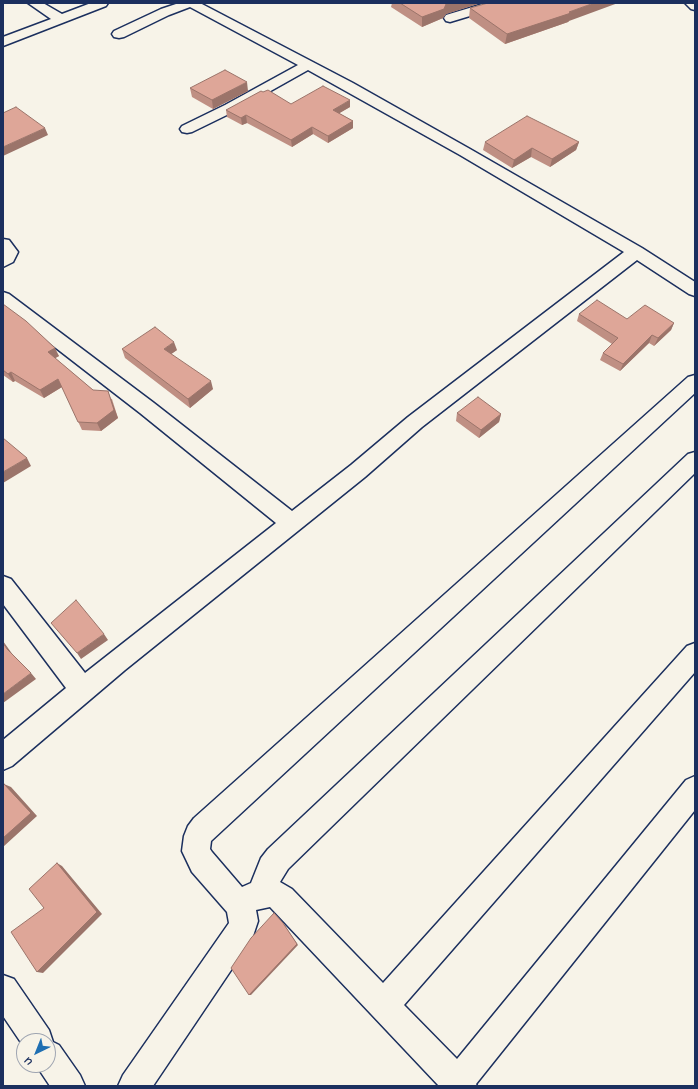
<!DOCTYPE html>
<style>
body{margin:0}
#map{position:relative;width:698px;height:1089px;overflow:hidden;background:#f7f3e8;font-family:"Architects Daughter",sans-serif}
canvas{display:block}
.frame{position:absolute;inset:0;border:4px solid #1b2f5e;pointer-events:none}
.north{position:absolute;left:16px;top:1033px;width:40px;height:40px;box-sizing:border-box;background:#f7f3e8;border:1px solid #9fa5b1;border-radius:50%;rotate:223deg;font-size:11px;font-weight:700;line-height:16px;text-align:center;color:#1b2f5e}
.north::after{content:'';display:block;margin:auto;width:14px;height:18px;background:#1f6fb2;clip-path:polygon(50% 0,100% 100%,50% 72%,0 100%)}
</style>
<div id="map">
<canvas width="698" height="1089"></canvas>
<div class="frame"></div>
<div class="north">U</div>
</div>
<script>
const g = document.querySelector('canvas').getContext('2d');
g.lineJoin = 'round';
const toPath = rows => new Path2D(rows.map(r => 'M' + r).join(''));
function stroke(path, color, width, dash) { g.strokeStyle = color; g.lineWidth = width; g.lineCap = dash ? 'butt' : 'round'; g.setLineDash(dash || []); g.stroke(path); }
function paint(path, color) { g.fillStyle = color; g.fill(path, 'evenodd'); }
const minor = toPath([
 [28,3,43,3,62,14,91,3,108,3,106,6,3,46,3,37,51,19,28,3],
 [179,3,200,3,353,83,470,149,642,248,695,282,695,296,689,294,637,260,422,427,365,477,125,670,12,766,3,770,3,740,66,688,3,604,3,576,11,579,85,673,276,523,140,413,3,307,3,292,9,294,154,403,292,511,351,465,408,417,624,252,460,155,308,70,235,111,192,132,187,133,182,132,180,129,182,126,225,105,298,65,190,7,169,15,124,37,119,38,114,37,112,34,114,31,161,9,179,3],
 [486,3,505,3,503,6,450,22,446,21,444,18,446,15,486,3],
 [3,239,9,240,18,252,13,262,3,267,3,239],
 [695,375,695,393,211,841,210,849,212,852,242,887,251,883,261,858,268,849,688,454,695,452,695,473,288,869,280,882,292,889,383,983,687,646,695,643,695,672,404,1005,457,1059,686,780,695,776,695,810,476,1084,477,1086,439,1086,270,907,256,910,258,921,252,939,153,1086,118,1086,123,1075,229,923,227,912,192,872,182,851,184,836,188,826,194,818,688,377,695,375],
 [3,975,14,979,49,1030,53,1042,59,1045,80,1075,85,1086,50,1086,36,1065,48,1065,48,1041,24,1041,24,1047,3,1016,3,975]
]);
const major = toPath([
 [685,3,695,3,695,10,691,9,685,3]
]);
const wall = toPath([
 [392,3,481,3,446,14,443,18,422,27,391,7],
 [470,8,569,21,568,22,505,44,469,18],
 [190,88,248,91,213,109,192,97],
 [291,104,350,107,339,113,353,121,353,128,328,143,313,134,292,147,247,123,242,125,227,117,226,110],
 [485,142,579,142,576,150,550,167,531,157,512,168,483,150],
 [3,304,59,356,55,358,93,390,112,399,118,418,101,431,82,430,62,387,44,398,15,381,13,382,3,375],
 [579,314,627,319,674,323,671,330,654,346,649,343,620,371,600,360,603,353,612,344,577,321],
 [122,349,177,350,171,354,213,389,190,408,125,358],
 [457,413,501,414,499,422,479,438,456,421]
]);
const shadedWall = toPath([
 [450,3,481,3,446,14,443,18,422,27,422,17,446,4],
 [594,3,618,3,569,21,568,22,505,44,507,34],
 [247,82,248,91,213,109,212,100],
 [350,100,350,107,333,117,333,110],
 [246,115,247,123,242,125,241,118],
 [353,121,353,128,328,143,328,136],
 [312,127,313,134,292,147,291,140],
 [45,128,48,135,3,156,3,147],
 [579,142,576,150,550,167,552,159],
 [532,148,531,157,512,168,514,160],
 [674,323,671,330,654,346,658,338],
 [652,335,649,343,620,371,623,364],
 [174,342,177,350,167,357,164,349],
 [55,348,59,356,52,360,48,352],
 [11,372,15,381,13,382,8,374],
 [58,379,62,387,44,398,40,390],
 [211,381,213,389,190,408,188,399],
 [108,391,118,418,101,431,97,423],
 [501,414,499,422,479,438,481,430],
 [27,458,31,466,3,483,3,472],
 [104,634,108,640,81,659,77,653],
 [3,641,13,655,7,649,3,643],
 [31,673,36,679,3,703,3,694],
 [4,784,11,787,37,816,3,847],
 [57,863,62,866,102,914,43,973,37,972],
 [283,923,298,945,251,995,249,995]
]);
const building = toPath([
 [400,3,450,3,446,4,444,9,422,17,400,3],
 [488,3,594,3,569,12,571,13,507,34,470,8,488,3],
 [225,70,247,82,212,100,190,88,225,70],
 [323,86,350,100,333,110,353,121,328,136,312,127,291,140,246,115,241,118,226,110,261,91,263,92,268,90,291,104,323,86],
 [16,107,45,128,3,147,3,113,16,107],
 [527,116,579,142,552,159,532,148,514,160,485,142,527,116],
 [597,300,627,319,645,305,674,323,658,338,652,335,623,364,603,353,618,338,579,314,597,300],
 [3,304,26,321,55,348,48,352,93,390,108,391,114,410,97,423,78,422,58,379,40,390,11,372,8,374,3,370,3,304],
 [155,327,174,342,164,349,211,381,188,399,122,349,155,327],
 [478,397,501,414,481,430,457,413,478,397],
 [3,438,27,458,3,472,3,438],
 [76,600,104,634,77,653,51,623,76,600],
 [3,643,7,649,31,673,3,694,3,643],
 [4,784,31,813,3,838,3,785,4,784],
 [57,863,97,912,37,972,11,932,44,908,29,889,57,863],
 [274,913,283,923,297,944,249,995,231,968,251,938,274,913]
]);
stroke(minor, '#1b2f5e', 3);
stroke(major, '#1b2f5e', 3);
paint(minor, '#f7f3e8');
paint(major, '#f7f3e8');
paint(wall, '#bf8f83');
paint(shadedWall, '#9b746a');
paint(building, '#dea698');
stroke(building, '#9b746a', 1);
</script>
